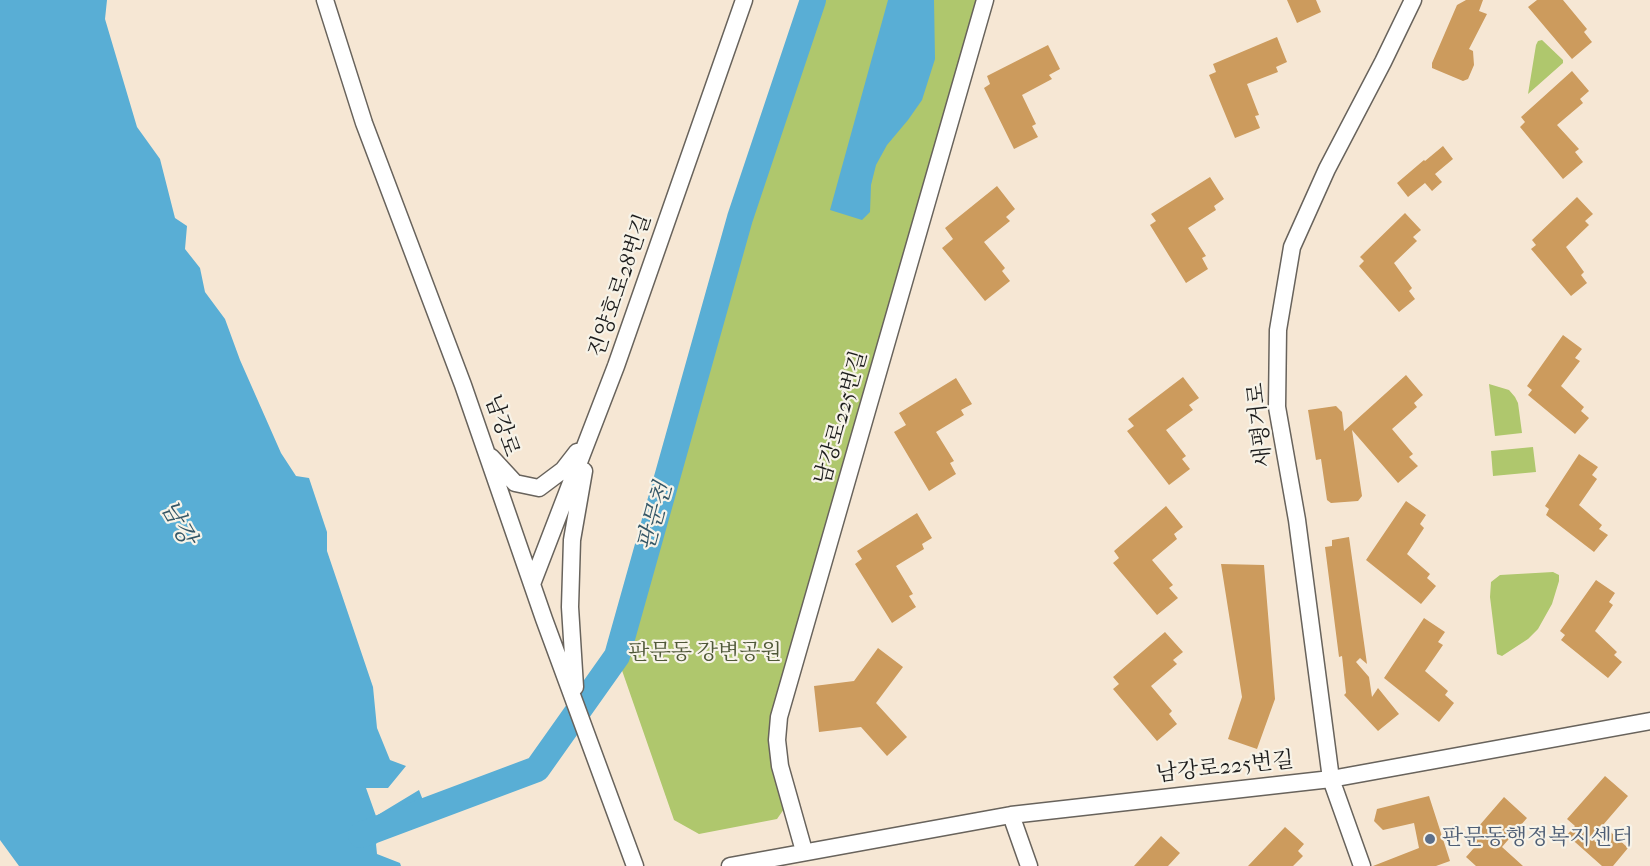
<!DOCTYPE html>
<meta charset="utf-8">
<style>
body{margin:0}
canvas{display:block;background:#f6e7d4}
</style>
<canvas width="1650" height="866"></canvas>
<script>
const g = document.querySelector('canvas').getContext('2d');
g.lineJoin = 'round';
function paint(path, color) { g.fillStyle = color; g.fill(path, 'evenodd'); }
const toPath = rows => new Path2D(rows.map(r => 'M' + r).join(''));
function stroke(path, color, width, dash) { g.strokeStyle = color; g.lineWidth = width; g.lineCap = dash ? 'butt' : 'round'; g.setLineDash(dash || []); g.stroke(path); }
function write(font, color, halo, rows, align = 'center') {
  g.font = font + ' "IM FELL French Canon","Noto Serif KR",serif'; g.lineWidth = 4.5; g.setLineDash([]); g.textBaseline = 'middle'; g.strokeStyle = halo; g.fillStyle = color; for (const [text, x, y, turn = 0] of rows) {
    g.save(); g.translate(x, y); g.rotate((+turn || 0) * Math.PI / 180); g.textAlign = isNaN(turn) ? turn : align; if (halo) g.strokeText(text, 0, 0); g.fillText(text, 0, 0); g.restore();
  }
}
const green = toPath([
 [814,0,979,0,773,722,784,809,777,819,699,834,674,820,617,656],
 [1542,40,1563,60,1563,63,1528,94,1536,45,1538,41],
 [1489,384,1509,390,1515,397,1518,403,1522,433,1495,436],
 [1533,447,1536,472,1493,476,1491,451],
 [1553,572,1559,575,1559,581,1552,604,1538,629,1528,639,1502,656,1497,654,1490,597,1491,582,1500,575]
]);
const water = toPath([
 [0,0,107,0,105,19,137,127,160,159,175,218,187,226,185,249,200,268,205,292,225,319,240,360,281,453,296,476,309,478,327,532,327,551,373,687,377,728,390,760,406,766,388,788,366,788,376,816,419,790,426,808,398,816,376,844,377,854,400,863,401,866,19,866,0,840],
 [888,0,934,0,935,59,922,100,908,120,887,145,876,165,871,185,870,212,862,220,830,210]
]);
const river = toPath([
 [361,835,537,769,617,656,740,218,813,0]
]);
const building = toPath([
 [1287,0,1316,0,1321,12,1297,23],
 [1466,0,1483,0,1479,11,1487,14,1469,49,1473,51,1474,65,1468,79,1463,81,1432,68,1432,63,1457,5],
 [1537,0,1563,0,1587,29,1584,32,1592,42,1572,59,1528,7],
 [1277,37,1287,62,1276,67,1278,72,1247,84,1259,115,1255,116,1260,128,1235,138,1209,75,1216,72,1213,64],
 [1048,45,1060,69,1049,75,1052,79,1022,95,1036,124,1032,126,1038,137,1014,149,984,88,990,84,987,76],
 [1572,71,1589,91,1580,99,1583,103,1557,125,1579,149,1575,152,1583,162,1563,179,1520,127,1525,122,1521,117],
 [1443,146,1453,159,1435,174,1442,182,1432,191,1425,183,1408,197,1397,183,1424,160,1425,161],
 [1210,177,1224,199,1214,206,1216,210,1188,228,1206,256,1202,258,1208,269,1186,283,1150,225,1156,221,1151,214],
 [997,186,1015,209,1006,217,1010,221,984,242,1005,268,1002,271,1010,281,985,301,942,248,953,239,945,228],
 [1577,197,1593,214,1585,221,1589,225,1566,247,1584,272,1581,275,1587,283,1571,296,1531,249,1536,245,1532,240],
 [1405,213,1421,230,1413,237,1417,241,1394,263,1412,288,1409,291,1415,299,1399,312,1359,266,1364,261,1360,257],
 [1563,335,1582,349,1575,358,1580,361,1561,386,1584,407,1581,411,1589,418,1575,434,1528,395,1532,390,1527,386],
 [1406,375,1423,395,1414,403,1417,407,1392,429,1413,454,1409,457,1418,466,1398,483,1352,430,1362,496,1358,501,1331,503,1327,500,1321,459,1316,460,1308,410,1336,406,1342,412,1344,431],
 [1183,377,1199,398,1189,405,1193,410,1166,430,1186,456,1182,459,1190,469,1169,485,1127,431,1134,426,1128,419],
 [956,378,972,404,961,410,964,415,936,432,954,461,950,463,956,474,929,491,894,432,906,425,899,413],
 [1579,454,1598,467,1592,475,1597,479,1579,505,1602,525,1599,529,1608,535,1594,552,1546,515,1549,509,1545,506],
 [1406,501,1426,515,1420,524,1424,528,1407,554,1430,574,1427,578,1436,586,1421,604,1366,560],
 [1166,506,1183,527,1174,534,1177,539,1152,560,1173,585,1169,588,1178,598,1157,615,1113,563,1119,558,1114,551],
 [917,513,932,538,922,544,924,549,896,566,913,594,909,596,916,607,892,623,855,564,862,559,857,551],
 [1349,537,1367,664,1360,658,1356,662,1369,677,1372,697,1378,688,1399,714,1378,731,1344,695,1346,693,1342,656,1339,657,1325,547,1332,546,1332,540],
 [1221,564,1264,565,1275,699,1257,749,1228,739,1242,697],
 [1596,580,1615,593,1609,602,1613,605,1595,631,1617,652,1614,655,1622,662,1608,678,1561,640,1565,635,1560,631],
 [1424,618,1445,632,1438,642,1443,645,1425,671,1448,691,1445,695,1454,703,1439,722,1384,678],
 [1165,632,1183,652,1173,660,1177,664,1151,686,1172,711,1169,714,1177,724,1157,741,1113,689,1119,684,1113,677],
 [878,648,903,667,876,703,907,737,887,756,861,727,819,732,814,686,854,681],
 [1605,776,1628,796,1603,825,1628,848,1613,866,1602,866,1567,835,1575,826,1567,819],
 [1429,796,1450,861,1436,866,1373,866,1419,848,1414,823,1383,830,1374,821,1377,809],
 [1504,797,1527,818,1502,847,1523,866,1476,866,1466,857,1474,848,1466,841],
 [1285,827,1304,844,1298,851,1303,856,1293,866,1248,866],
 [1161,836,1180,853,1168,866,1134,866]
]);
const minor = toPath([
 [325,0,364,123,463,385,544,619,635,866],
 [491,457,515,483,539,488,563,470,577,452],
 [532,584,616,366,744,0],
 [575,687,570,607,572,540,584,471],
 [1011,815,1029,866],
 [804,851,780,766,777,740,779,717,985,0],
 [730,866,1011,815,1331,779,1650,721],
 [1362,866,1331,779,1297,520,1277,407,1278,330,1292,247,1327,169,1383,62,1413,0]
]);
const markers = [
 [1430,839,6,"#5c6f8a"]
];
const streetNames = [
 ["진양호로28번길",621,286,-71],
 ["남강로225번길",842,418,-74],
 ["새평거로",1261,425,-96],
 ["남강로",501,426,71],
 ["남강로225번길",1225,768,-6]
];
const parkNames = [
 ["판문동 강변공원",705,654]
];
const serviceNames = [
 ["판문동행정복지센터",1442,839]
];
const waterNames = [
 ["판문천",656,517,-74],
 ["남강",177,523,61]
];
paint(green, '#afc76d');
paint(water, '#59aed5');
stroke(river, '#59aed5', 26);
paint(building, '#cc9b5d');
stroke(minor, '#68635c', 19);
stroke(minor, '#fff', 16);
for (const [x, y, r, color] of markers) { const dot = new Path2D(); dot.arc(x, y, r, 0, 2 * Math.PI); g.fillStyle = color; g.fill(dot); stroke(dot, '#f7f3e8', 2); }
write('22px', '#1c1c1c', '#f7f3e8', streetNames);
write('22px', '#4f5838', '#f7f3e8', parkNames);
write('22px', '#4e5e75', '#f7f3e8', serviceNames, 'left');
write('italic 24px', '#345666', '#f7f3e8', waterNames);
</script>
